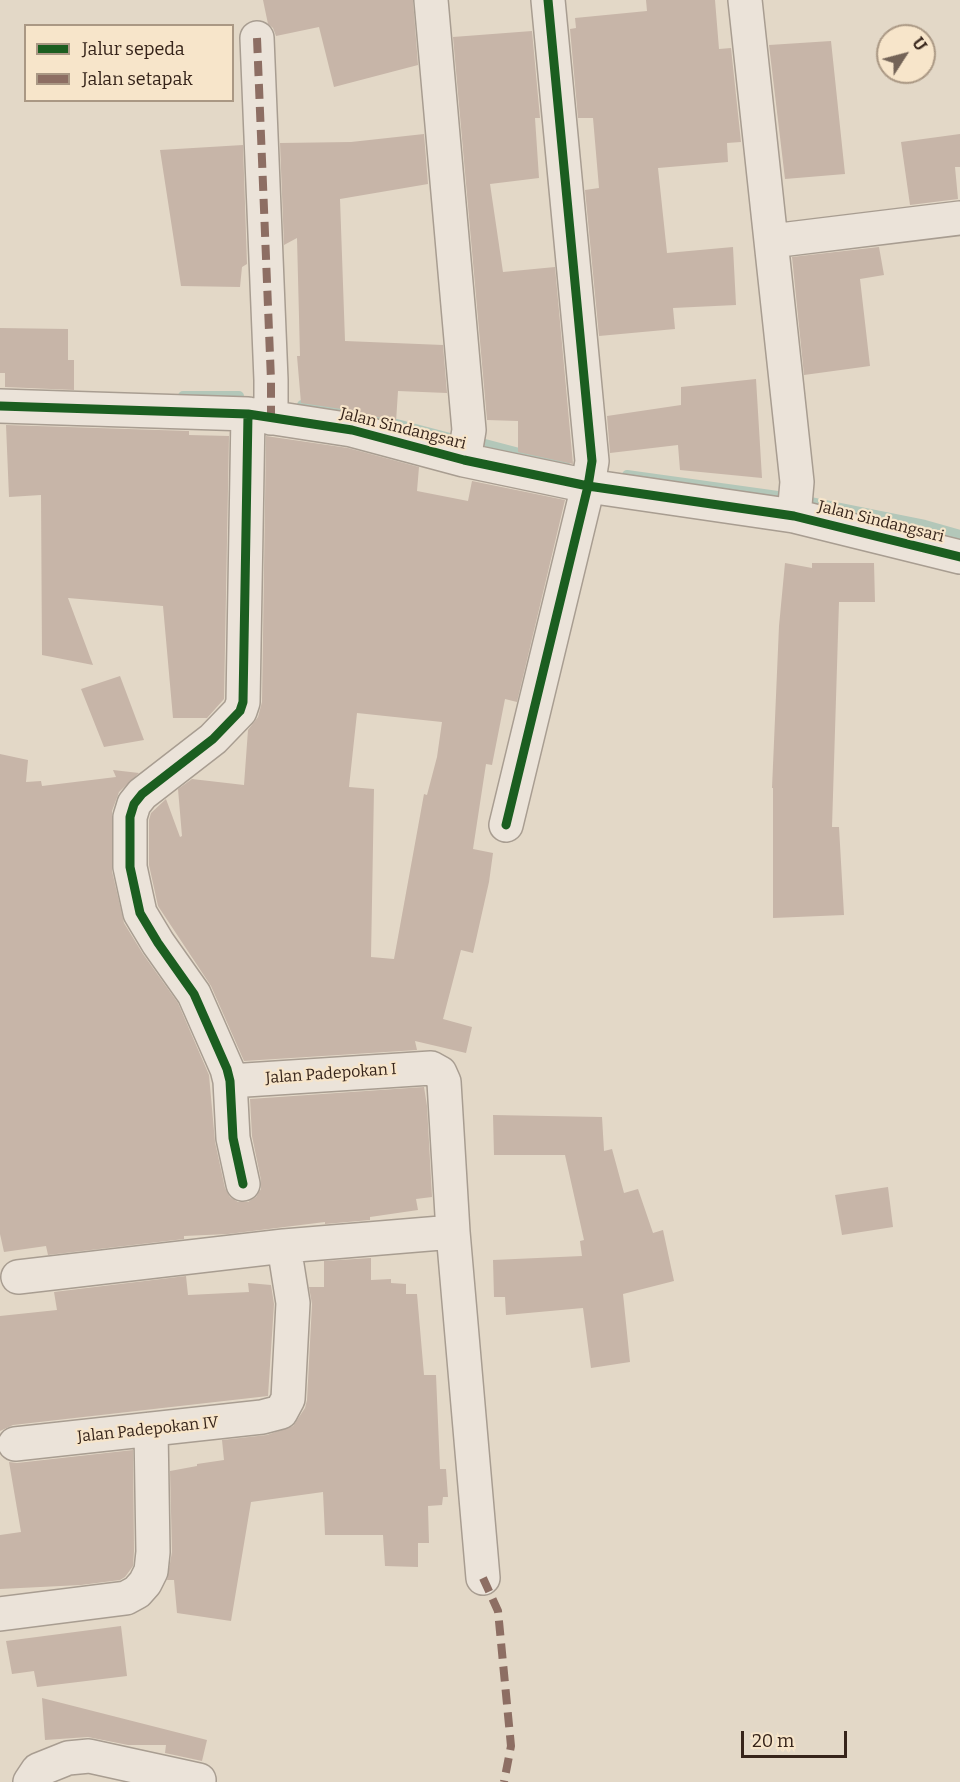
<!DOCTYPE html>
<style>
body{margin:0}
#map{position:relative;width:960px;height:1782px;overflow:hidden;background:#e3d8c7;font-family:Bitter,serif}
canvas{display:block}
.legend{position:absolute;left:24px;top:24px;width:210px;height:78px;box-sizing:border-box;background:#f7e5ca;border:2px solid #aa9884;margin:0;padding:8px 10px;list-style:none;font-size:18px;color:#36241a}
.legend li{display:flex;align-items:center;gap:12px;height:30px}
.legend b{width:30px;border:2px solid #aa9884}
.north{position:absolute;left:876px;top:24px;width:60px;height:60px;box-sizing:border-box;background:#f7e5ca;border:2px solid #aa9884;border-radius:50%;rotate:54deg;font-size:16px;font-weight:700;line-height:24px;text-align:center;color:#36241a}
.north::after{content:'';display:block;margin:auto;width:21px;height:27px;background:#736357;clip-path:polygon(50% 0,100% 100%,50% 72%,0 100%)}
.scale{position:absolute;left:741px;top:1731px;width:106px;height:27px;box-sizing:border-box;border:3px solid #36241a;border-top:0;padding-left:8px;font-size:18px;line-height:21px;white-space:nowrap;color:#36241a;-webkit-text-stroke:4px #f7e5ca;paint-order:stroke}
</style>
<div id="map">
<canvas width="960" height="1782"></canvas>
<ul class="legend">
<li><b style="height:8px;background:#1b5e20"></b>Jalur sepeda</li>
<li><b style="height:8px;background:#8d6e63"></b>Jalan setapak</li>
</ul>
<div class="north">U</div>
<div class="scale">20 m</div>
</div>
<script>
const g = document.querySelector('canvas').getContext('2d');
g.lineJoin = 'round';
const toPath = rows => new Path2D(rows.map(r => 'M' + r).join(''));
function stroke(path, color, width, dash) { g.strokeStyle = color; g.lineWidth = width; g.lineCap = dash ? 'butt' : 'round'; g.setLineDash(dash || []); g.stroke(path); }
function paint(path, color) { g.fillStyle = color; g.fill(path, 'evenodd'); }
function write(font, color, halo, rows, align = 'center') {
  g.font = font + ' Bitter,serif'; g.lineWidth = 4.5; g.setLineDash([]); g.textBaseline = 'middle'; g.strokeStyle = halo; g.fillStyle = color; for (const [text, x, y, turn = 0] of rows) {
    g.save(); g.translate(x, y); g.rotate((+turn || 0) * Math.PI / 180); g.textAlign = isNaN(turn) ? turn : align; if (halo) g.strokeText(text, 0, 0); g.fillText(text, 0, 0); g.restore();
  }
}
const stream = toPath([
 [183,396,239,396],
 [302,405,347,411,450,438],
 [485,444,565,465],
 [627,475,785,497,925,525,960,535]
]);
const building = toPath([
 [263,0,413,0,418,65,334,87,319,27,276,36,273,28,268,24],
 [646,0,715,0,719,49,731,48,741,142,727,143,728,162,658,168,667,253,733,247,736,305,673,308,675,329,599,336,585,190,599,188,593,118,578,118,570,29,576,28,575,18,647,11],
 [532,31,540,118,535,118,539,178,490,184,503,272,555,267,573,464,518,452,518,421,487,420,453,37],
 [831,41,845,174,785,179,769,45],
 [424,134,428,184,340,199,345,341,443,345,447,393,398,391,396,422,355,411,301,403,297,356,300,356,297,238,284,245,280,143,351,142],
 [960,134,960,167,955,167,958,199,910,205,901,142],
 [243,145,247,264,242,267,240,287,181,286,160,150],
 [879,247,884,275,860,279,870,366,804,375,792,257],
 [0,328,68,329,68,360,74,360,74,390,5,387,5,373,0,373],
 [756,379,762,478,680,470,678,445,610,453,607,416,681,405,681,387],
 [6,425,189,431,189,435,229,436,224,699,207,718,173,718,163,606,68,598,93,665,42,655,41,495,9,497],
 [266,436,348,448,419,467,417,491,468,501,472,481,565,500,517,702,505,699,492,765,486,764,473,849,493,853,489,882,473,953,461,950,443,1019,472,1027,466,1053,415,1041,417,1050,244,1061,211,986,158,906,149,865,149,820,151,813,166,799,180,837,182,836,178,789,192,779,244,785,248,730,258,717,262,702],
 [357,713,442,722,437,757,427,795,424,794,394,959,371,957,374,789,349,787],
 [785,563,812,568,812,563,874,563,875,602,839,602,832,827,839,827,844,915,773,918,773,788,772,788,779,626],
 [120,676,144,740,104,747,81,689],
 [0,754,28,760,26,782,41,781,42,786,116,777,113,770,139,773,119,792,112,811,112,871,124,923,143,954,178,1003,209,1075,215,1142,225,1188,230,1197,238,1202,248,1202,256,1197,261,1189,261,1180,252,1136,250,1099,424,1087,427,1106,432,1197,416,1199,418,1210,370,1217,370,1220,325,1224,325,1222,228,1234,184,1236,184,1239,48,1255,46,1246,4,1252,0,1234],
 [493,1115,602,1117,604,1151,612,1149,624,1193,638,1189,653,1233,663,1230,674,1281,623,1294,630,1362,591,1368,583,1308,506,1315,505,1297,494,1297,493,1260,582,1256,580,1241,584,1240,565,1155,494,1155],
 [888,1187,893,1227,842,1235,835,1195],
 [371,1258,371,1280,391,1279,391,1283,406,1284,406,1294,417,1294,424,1375,436,1375,440,1469,446,1469,448,1497,443,1497,442,1505,428,1506,429,1543,418,1543,418,1567,385,1566,383,1535,325,1535,323,1492,251,1502,231,1621,177,1613,174,1580,167,1580,172,1552,170,1471,197,1466,197,1464,224,1460,222,1440,267,1435,293,1426,305,1408,307,1400,312,1304,309,1287,324,1287,324,1261],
 [186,1276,188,1295,249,1292,248,1283,271,1285,274,1304,268,1396,13,1425,0,1431,0,1316,57,1310,54,1292],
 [133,1450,134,1551,133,1566,125,1577,120,1580,81,1585,0,1589,0,1535,21,1532,9,1462,17,1463],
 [121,1626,127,1676,37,1687,34,1671,12,1674,6,1641],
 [42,1698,207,1740,202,1761,165,1753,166,1745,128,1745,88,1737,45,1740]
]);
const minor = toPath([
 [431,0,469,430,464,460],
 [745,0,797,482,794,516],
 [257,38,271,380,271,418],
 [772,241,960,218],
 [0,406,248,414,352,430,464,460,588,486,794,516,960,557],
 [506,825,588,486,592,461,548,0],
 [230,1081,431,1068,440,1073,444,1082,453,1232,483,1578],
 [243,1184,233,1138,230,1081,227,1069,194,994,158,943,140,913,130,867,130,817,134,804,142,794,213,739,240,711,243,702,248,414],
 [18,1277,284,1246,453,1232],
 [15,1444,262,1417,281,1412,288,1399,293,1303,284,1246],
 [0,1614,126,1598,137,1592,145,1583,151,1571,153,1552,151,1429],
 [30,1782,38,1770,68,1758,89,1756,199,1780]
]);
const quiet = toPath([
 [257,38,271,380,271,418],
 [483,1578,498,1611,511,1746,504,1782]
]);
const cycleway = toPath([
 [0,406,248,414,352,430,464,460,588,486,794,516,960,557],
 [506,825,588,486,592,461,548,0],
 [243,1184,233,1138,230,1081,227,1069,194,994,158,943,140,913,130,867,130,817,134,804,142,794,213,739,240,711,243,702,248,414]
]);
const streetNames = [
 ["Jalan Sindangsari",403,429,14],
 ["Jalan Sindangsari",881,522,14],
 ["Jalan Padepokan I",331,1074,-4],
 ["Jalan Padepokan IV",148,1430,-6]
];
stroke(stream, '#b3c7b9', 10);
paint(building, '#c7b5a8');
stroke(minor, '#a89d91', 36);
stroke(minor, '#ebe3d9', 33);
stroke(quiet, '#8d6e63', 8, [15, 8]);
stroke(cycleway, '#1b5e20', 9);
write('16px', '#36241a', '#f7e5ca', streetNames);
</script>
